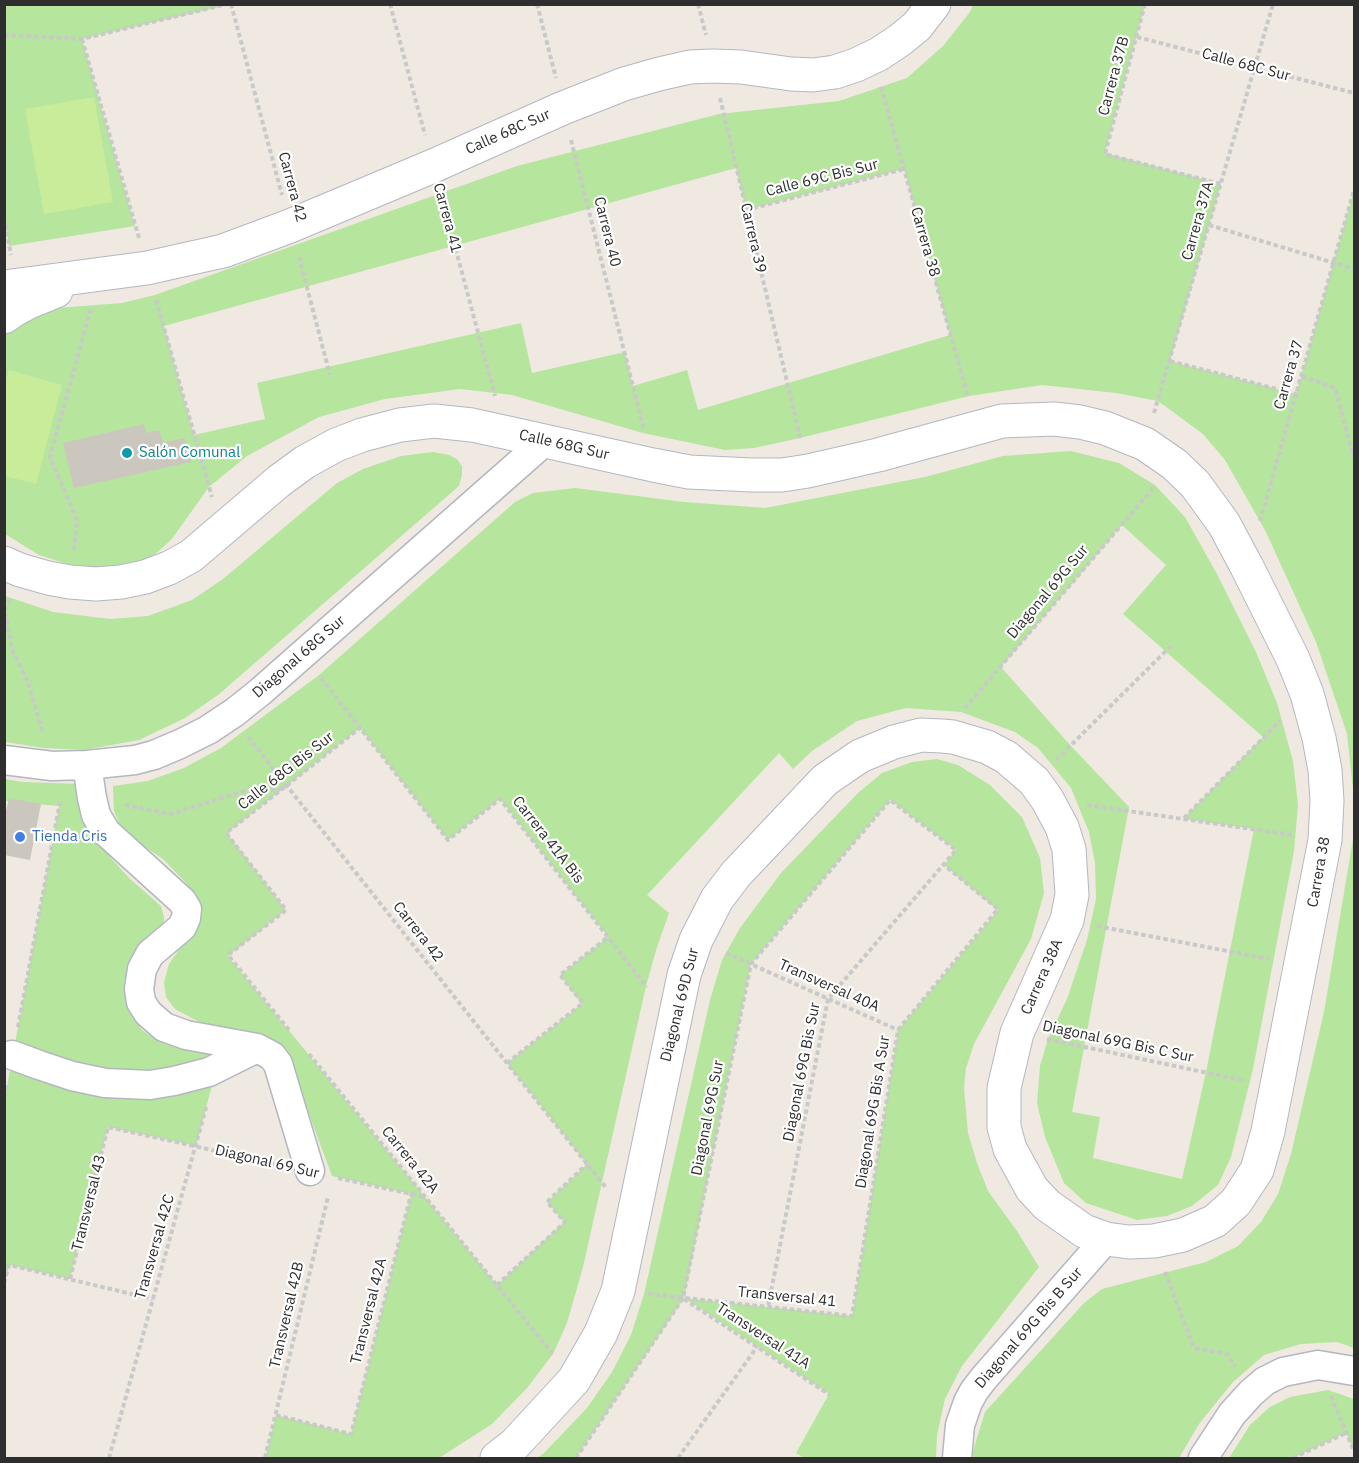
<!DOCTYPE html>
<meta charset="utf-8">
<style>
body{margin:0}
#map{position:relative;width:1359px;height:1463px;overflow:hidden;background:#efe9e1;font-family:"IBM Plex Sans",sans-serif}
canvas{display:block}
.frame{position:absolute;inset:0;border:6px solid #2e2e2e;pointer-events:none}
</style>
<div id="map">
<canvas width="1359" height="1463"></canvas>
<div class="frame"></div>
</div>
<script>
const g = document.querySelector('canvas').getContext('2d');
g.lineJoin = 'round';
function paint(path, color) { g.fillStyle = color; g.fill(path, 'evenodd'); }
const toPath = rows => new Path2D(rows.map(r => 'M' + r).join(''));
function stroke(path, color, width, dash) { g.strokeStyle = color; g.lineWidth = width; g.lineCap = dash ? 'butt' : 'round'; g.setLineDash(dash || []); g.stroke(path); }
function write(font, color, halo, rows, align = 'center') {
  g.font = font + ' "IBM Plex Sans",sans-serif'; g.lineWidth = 4.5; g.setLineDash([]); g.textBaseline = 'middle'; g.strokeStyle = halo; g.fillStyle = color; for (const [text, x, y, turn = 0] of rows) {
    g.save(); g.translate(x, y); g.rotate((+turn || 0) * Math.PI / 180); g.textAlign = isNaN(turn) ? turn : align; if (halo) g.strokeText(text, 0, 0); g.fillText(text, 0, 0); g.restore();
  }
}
const green = toPath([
 [4,5,227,5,82,39,135,226,9,246,4,217],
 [973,5,1145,5,1105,153,1221,184,1170,361,1296,394,1354,190,1354,799,1347,734,1316,642,1266,532,1225,460,1203,434,1158,401,1116,393,1042,385,969,396,800,438,754,448,725,450,643,433,512,395,460,389,385,399,319,417,247,456,209,487,171,540,153,556,128,565,96,569,67,564,39,555,5,534,4,335,16,325,57,308,122,303,155,295,517,166,719,114,839,101,907,78,943,46,970,12],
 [736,168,746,210,904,169,950,335,698,410,687,370,633,386,625,352,532,373,521,323,257,383,265,419,194,435,164,326],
 [1071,451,1119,463,1155,485,1185,517,1217,574,1256,652,1277,703,1293,761,1298,805,1294,851,1253,1069,1231,1157,1218,1185,1192,1206,1167,1216,1137,1220,1086,1203,1064,1183,1045,1137,1037,1103,1040,1066,1048,1039,1067,999,1087,940,1096,899,1095,863,1089,832,1071,788,1038,748,1015,732,961,712,906,708,857,721,812,751,793,769,779,753,647,895,669,913,657,947,646,986,583,1267,567,1323,553,1354,527,1388,492,1424,439,1458,265,1458,276,1415,351,1434,411,1194,332,1176,290,1063,279,1044,258,1034,203,1024,175,1009,166,997,164,982,169,964,180,948,195,931,201,915,200,902,186,883,163,859,136,841,120,826,114,811,113,786,148,781,184,768,221,748,319,675,515,502,533,493,575,488,684,502,765,508,925,477,1003,456],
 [1122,525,1166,565,1123,614,1263,737,1183,819,1254,829,1206,1072,1182,1179,1093,1158,1100,1117,1072,1112,1129,807,1070,745,1001,667],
 [360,728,448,840,500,799,608,937,560,975,582,1004,507,1063,587,1164,547,1202,564,1222,497,1285,228,956,286,910,227,833],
 [433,452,449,455,457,459,462,466,462,475,459,486,218,695,185,718,139,740,84,750,44,748,5,742,5,596,53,612,110,619,148,616,192,600,223,579,337,483,363,469,401,456],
 [937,759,958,765,990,785,1022,817,1040,858,1044,893,1031,939,974,1044,966,1068,964,1088,968,1133,977,1163,988,1191,1017,1231,1039,1267,962,1366,945,1399,937,1435,936,1458,804,1458,796,1453,829,1394,684,1298,576,1458,537,1458,544,1453,587,1408,612,1372,631,1335,644,1294,710,1000,722,960,740,928,781,873,858,793,882,773,912,762],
 [890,800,956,850,944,865,998,910,898,1030,852,1316,684,1298,751,964],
 [5,779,23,782,80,784,92,833,111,858,130,879,161,906,164,917,164,926,131,965,124,982,129,1008,142,1030,155,1039,220,1055,196,1146,108,1127,70,1279,9,1265,5,1283,5,1097,59,806,5,801],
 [1354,833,1354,1348,1337,1342,1301,1344,1264,1355,1232,1383,1199,1424,1179,1458,973,1458,973,1451,985,1412,1084,1303,1102,1289,1206,1262,1238,1246,1261,1222,1278,1194,1291,1154,1324,1012],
 [1328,1390,1354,1399,1354,1451,1346,1433,1293,1458,1229,1458,1250,1425,1270,1407,1290,1397]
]);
const pitch = toPath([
 [94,97,113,202,44,214,25,109],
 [9,370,62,385,36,484,5,476,4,385]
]);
const building = toPath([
 [144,424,146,433,159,430,163,443,185,438,191,462,74,488,63,443],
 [9,798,41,804,30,860,4,855,4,820]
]);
const path = toPath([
 [231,4,282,195],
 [390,4,425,135],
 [537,4,556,78],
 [698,4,706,35],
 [1145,4,1105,154,1221,184],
 [4,35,82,39,227,4],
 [1137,37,1354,93],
 [82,39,139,238],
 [881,87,968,397],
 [720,98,801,441],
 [571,140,644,430],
 [442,198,495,396],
 [746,210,904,169],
 [4,217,11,255],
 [1209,225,1354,269],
 [299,257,330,375],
 [156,300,212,497],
 [1170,361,1296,394],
 [1302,376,1335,388,1354,458],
 [1154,413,1273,4],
 [1260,521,1354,190],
 [74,550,77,520,50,457,91,308],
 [10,599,5,610,12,650,28,682,43,734],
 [321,678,448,840,500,799,647,987],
 [965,708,1153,488],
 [248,737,607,1189],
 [1056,760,1171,646],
 [125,805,171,814,241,792,281,789],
 [1087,805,1293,835],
 [1184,818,1280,721],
 [1097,926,1269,959],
 [726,953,898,1030],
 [18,1027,60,802],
 [289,1030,228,955,286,910,226,833,360,728],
 [1047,1039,1246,1081],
 [309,1054,552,1353],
 [507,1063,583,1003,560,975,608,937],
 [4,1097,7,1085],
 [338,1178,425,1197],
 [1165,1272,1194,1348,1227,1354,1235,1367],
 [70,1279,108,1127,275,1164],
 [4,1283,9,1265,153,1299],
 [497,1285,565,1222,547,1202,587,1164],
 [648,1294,852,1316,898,1030,998,909,944,865],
 [684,1299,830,1395],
 [1331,1396,1354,1451],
 [276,1415,351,1434,411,1194],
 [109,1458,207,1104],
 [265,1458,328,1197],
 [576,1458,683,1298,751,964,890,800,956,850,828,999,768,1307],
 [678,1458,757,1347],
 [1293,1458,1346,1433]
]);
const minor = toPath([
 [4,760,52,766,87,765,135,760,154,755,180,744,208,730,235,712,260,692,545,441],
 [87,765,92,798,96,815,106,832,182,901,187,909,186,918,182,927,150,954,142,969,139,989,141,1002,148,1013,164,1027,186,1035,257,1048,272,1056,278,1064,310,1171],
 [12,1055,39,1065,72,1076,105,1083,150,1085,174,1081,209,1072,257,1048],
 [957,1458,960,1425,968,1402,974,1391,984,1378,1106,1239],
 [1203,1458,1232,1414,1251,1393,1265,1381,1283,1372,1318,1365,1354,1371]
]);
const tertiary = toPath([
 [4,287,147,268,223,251,290,226,433,166,563,108,624,84,659,74,690,67,713,66,741,67,791,74,813,75,835,72,856,65,879,54,900,40,917,26,934,4],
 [4,317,14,310,29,302,56,291],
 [4,563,20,570,48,578,70,582,96,584,121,582,145,577,169,568,191,556,279,481,305,462,336,445,362,435,400,425,434,421,472,425,504,432,653,465,689,472,752,475,782,475,808,471,878,455,1002,421,1054,419,1080,422,1105,428,1145,444,1174,464,1195,484,1224,524,1247,567,1293,659,1307,694,1319,738,1325,770,1327,801,1325,840,1268,1131,1257,1170,1236,1202,1215,1221,1183,1235,1154,1241,1129,1242,1106,1239,1084,1231,1047,1205,1032,1189,1010,1149,1004,1127,1004,1088,1017,1033,1067,920,1072,895,1069,849,1062,827,1047,799,1034,781,1006,757,987,747,953,737,942,736,921,735,894,742,860,756,825,780,736,874,717,899,696,940,684,975,618,1291,601,1333,574,1380,515,1444,497,1458]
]);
const markers = [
 [127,453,6,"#0f9aa8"],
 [20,837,6,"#3f7fe0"]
];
const streetNames = [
 ["Calle 68C Sur",1246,65,15],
 ["Carrera 37B",1114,76,-75],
 ["Calle 68C Sur",508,132,-24],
 ["Calle 69C Bis Sur",822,178,-14],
 ["Carrera 42",292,187,75],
 ["Carrera 41",447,218,75],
 ["Carrera 37A",1198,221,-74],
 ["Carrera 40",607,232,76],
 ["Carrera 39",753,238,77],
 ["Carrera 38",925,242,74],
 ["Carrera 37",1289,375,-74],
 ["Calle 68G Sur",564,445,13],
 ["Diagonal 69G Sur",1048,592,-50],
 ["Diagonal 68G Sur",299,657,-41],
 ["Calle 68G Bis Sur",286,771,-38],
 ["Carrera 41A Bis",548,840,52],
 ["Carrera 38",1319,872,-80],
 ["Carrera 42",418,932,52],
 ["Carrera 38A",1042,977,-66],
 ["Transversal 40A",829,986,24],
 ["Diagonal 69D Sur",680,1005,-76],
 ["Diagonal 69G Bis C Sur",1118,1042,12],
 ["Diagonal 69G Bis Sur",802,1072,-79],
 ["Diagonal 69G Bis A Sur",873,1112,-81],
 ["Diagonal 69G Sur",708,1118,-79],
 ["Carrera 42A",410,1160,51],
 ["Diagonal 69 Sur",267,1162,13],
 ["Transversal 43",89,1203,-76],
 ["Transversal 42C",155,1247,-74],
 ["Transversal 41",787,1297,6],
 ["Transversal 42A",369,1311,-76],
 ["Transversal 42B",287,1315,-77],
 ["Diagonal 69G Bis B Sur",1029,1328,-49],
 ["Transversal 41A",763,1336,33]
];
const cultureNames = [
 ["Salón Comunal",139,453]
];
const shopNames = [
 ["Tienda Cris",32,837]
];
paint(green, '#b6e59e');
paint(pitch, '#c9ec9a');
paint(building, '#cbc7bf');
stroke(minor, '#b4b7c1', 31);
stroke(tertiary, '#b4b7c1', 35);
stroke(path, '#c9c9c9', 4, [4.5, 3]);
stroke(minor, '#fff', 28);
stroke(tertiary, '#fff', 33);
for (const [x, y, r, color] of markers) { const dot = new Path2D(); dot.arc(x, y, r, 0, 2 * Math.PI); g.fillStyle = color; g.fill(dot); stroke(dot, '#fff', 2); }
write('15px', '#2e2e2e', '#fff', streetNames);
write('15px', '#0d838f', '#fff', cultureNames, 'left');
write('15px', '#366cbe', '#fff', shopNames, 'left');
</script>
